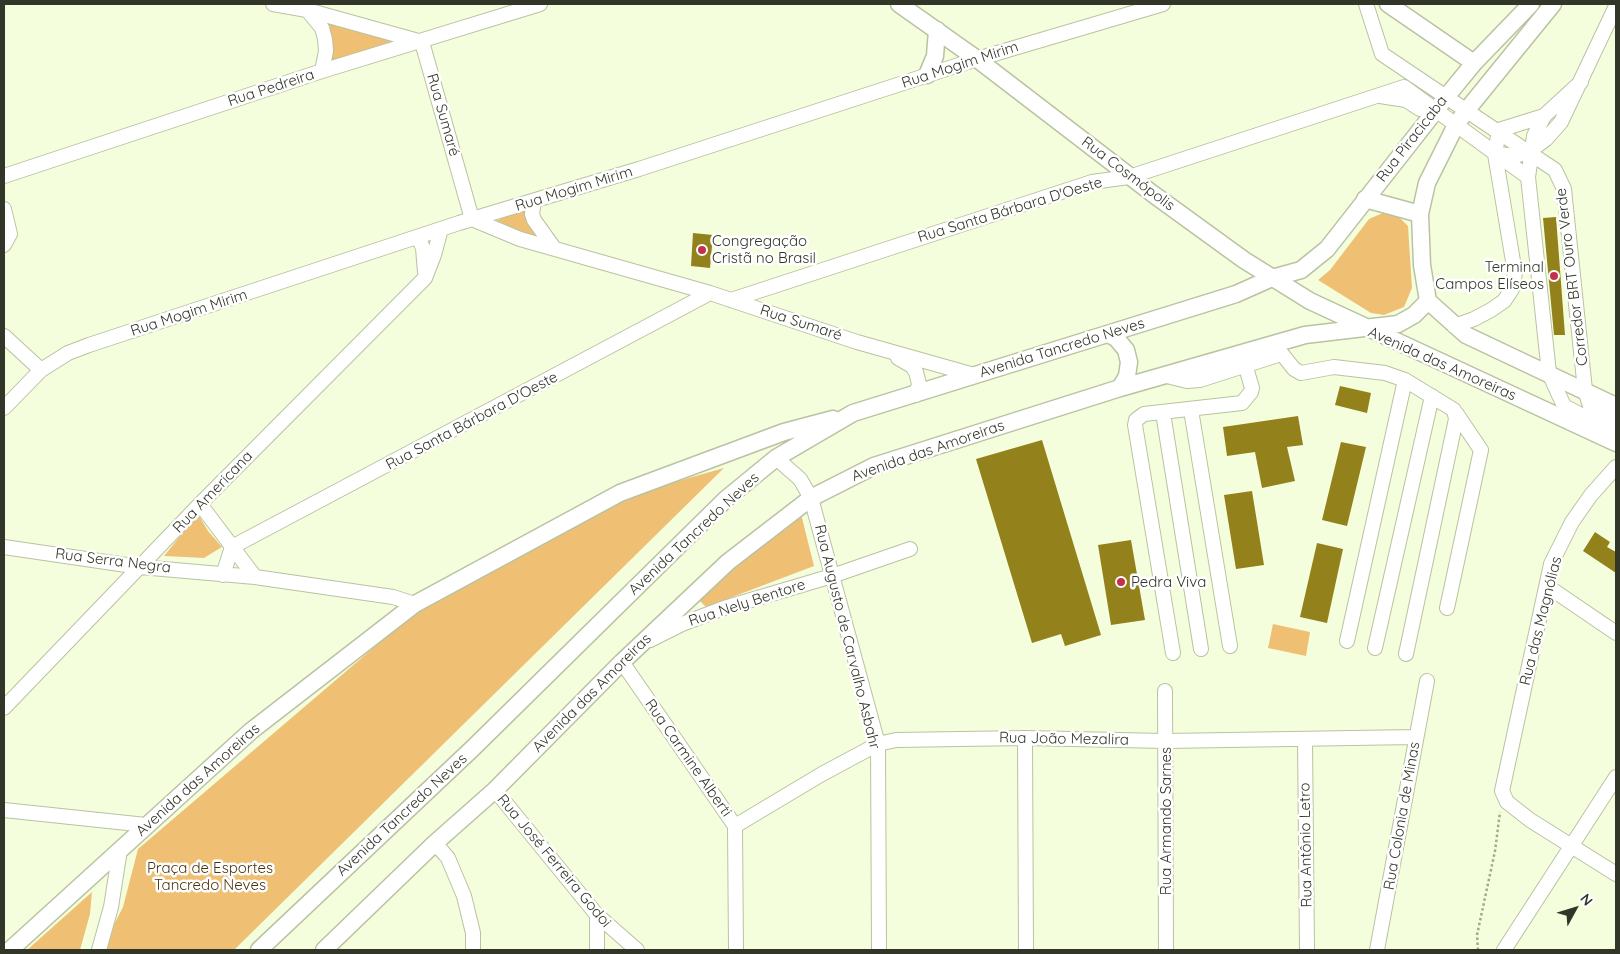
<!DOCTYPE html>
<meta charset="utf-8">
<style>
body{margin:0}
#map{position:relative;width:1620px;height:954px;overflow:hidden;background:#f4fedd;font-family:Quicksand,sans-serif}
canvas{display:block}
.frame{position:absolute;inset:0;border:5px solid #323629;pointer-events:none}
.north{position:absolute;left:1550px;top:884px;width:50px;height:50px;-webkit-text-stroke:4px #fff;paint-order:stroke;rotate:51deg;font-size:14px;font-weight:700;line-height:20px;text-align:center;color:#323629}
.north::after{content:'';display:block;margin:auto;width:18px;height:22px;background:#323629;clip-path:polygon(50% 0,100% 100%,50% 72%,0 100%)}
</style>
<div id="map">
<canvas width="1620" height="954"></canvas>
<div class="frame"></div>
<div class="north">N</div>
</div>
<script>
const g = document.querySelector('canvas').getContext('2d');
g.lineJoin = 'round';
function paint(path, color) { g.fillStyle = color; g.fill(path, 'evenodd'); }
const toPath = rows => new Path2D(rows.map(r => 'M' + r).join(''));
function stroke(path, color, width, dash) { g.strokeStyle = color; g.lineWidth = width; g.lineCap = dash ? 'butt' : 'round'; g.setLineDash(dash || []); g.stroke(path); }
function write(font, color, halo, rows, align = 'center') {
  g.font = font + ' Quicksand,sans-serif'; g.lineWidth = 5; g.setLineDash([]); g.textBaseline = 'middle'; g.strokeStyle = halo; g.fillStyle = color; for (const [text, x, y, turn = 0] of rows) {
    g.save(); g.translate(x, y); g.rotate((+turn || 0) * Math.PI / 180); g.textAlign = isNaN(turn) ? turn : align; if (halo) g.strokeText(text, 0, 0); g.fillText(text, 0, 0); g.restore();
  }
}
const green = toPath([
 [318,17,407,42,328,66,333,46,327,25],
 [530,206,542,241,491,223],
 [1385,212,1396,214,1408,226,1412,288,1404,307,1384,315,1371,313,1318,280,1330,270,1369,219],
 [724,468,234,950,105,950,111,930,123,907,138,849,426,603,622,497],
 [198,514,208,531,222,547,204,558,164,556],
 [801,514,814,566,706,607,697,598,739,561],
 [1273,624,1310,632,1306,656,1268,648],
 [92,892,90,914,80,950,27,950]
]);
const building = toPath([
 [1556,217,1565,335,1554,335,1543,218],
 [693,233,713,235,710,268,691,266],
 [1340,386,1371,393,1367,413,1335,405],
 [1298,416,1303,445,1287,447,1295,481,1262,488,1255,452,1227,456,1223,427],
 [1042,440,1101,635,1065,646,1061,634,1032,643,976,459],
 [1341,442,1366,447,1347,526,1322,520],
 [1252,491,1264,565,1236,569,1224,495],
 [1595,532,1610,542,1607,547,1616,552,1616,573,1583,551],
 [1131,540,1145,620,1111,625,1098,545],
 [1317,543,1343,549,1327,623,1300,617]
]);
const path = toPath([
 [1478,950,1477,935,1495,851,1500,812]
]);
const minor = toPath([
 [273,4,307,10,422,42,472,219,520,239,710,293,857,342,974,375],
 [1366,4,1382,54,1555,170,1564,189,1585,390,1590,406,1616,419],
 [307,10,322,28,325,39,326,51,322,71],
 [1380,96,1406,100,1420,109],
 [1544,116,1534,136,1528,177,1549,373,1564,406,1616,433],
 [1498,154,1516,156,1530,151,1546,139,1561,122,1616,6],
 [4,176,322,71,540,4],
 [534,201,532,214,534,220,554,248],
 [4,209,10,234,4,245],
 [418,237,423,248,425,272],
 [731,300,1092,182,1129,177,1404,87,1528,177],
 [1454,326,1474,319,1491,310,1504,301,1512,289,1515,273,1495,154,1499,130,1544,116,1581,82],
 [4,336,41,370],
 [1274,344,1294,369,1301,373,1334,367,1385,373,1405,380,1454,410,1456,419,1406,654],
 [898,358,912,366,916,372,919,384,916,395],
 [1167,376,1187,381,1200,380,1281,354],
 [4,408,41,370,68,353,89,345,459,223,639,169,977,59,1163,4],
 [1191,410,1230,646],
 [1163,413,1201,649],
 [776,458,800,479,811,498,878,744,879,950],
 [1616,467,1591,495,1572,522,1551,564,1502,791,1507,802,1530,820,1616,874],
 [200,504,255,577],
 [4,547,140,567,255,577,393,597,415,604],
 [232,547,710,293],
 [223,575,232,547],
 [1547,586,1616,633],
 [1447,608,1481,450,1456,413],
 [650,640,682,624,724,608,832,576,910,549],
 [1347,641,1405,380],
 [1375,648,1432,396],
 [1173,653,1135,425,1136,420,1144,414,1242,403,1251,392,1252,388,1242,354],
 [622,662,735,826,736,950],
 [1165,691,1166,950],
 [4,708,200,504,425,278,434,255,441,229],
 [1025,738,1026,950],
 [1305,739,1307,950],
 [495,790,597,915,637,950],
 [4,810,146,825],
 [735,826,822,774,878,744,896,740,1025,738,1166,741,1415,737],
 [435,843,448,858,464,896,473,933,473,950],
 [99,950,111,907,120,850],
 [597,950,597,915],
 [1377,950,1427,681],
 [1504,950,1616,777]
]);
const major = toPath([
 [899,4,977,59,1153,194,1244,260,1310,301,1616,443],
 [1388,4,1474,63],
 [927,75,935,56,937,30],
 [1365,199,1420,214],
 [1428,301,1422,265,1420,214,1427,183,1456,125,1466,111,1553,4],
 [1428,301,1466,335,1616,406],
 [1108,334,1116,338,1126,350,1129,362,1127,376,1120,388],
 [10,950,251,731,415,604,620,493,784,432,833,419],
 [259,950,473,748,726,499,776,458,853,413,1236,294,1272,278,1301,270,1327,249,1447,96,1474,63,1531,4],
 [324,950,435,843,495,790,622,662,728,562,811,498,874,466,1120,388,1305,335,1398,324,1414,315,1428,301]
]);
const markers = [
 [702,250,5,"#c1314c"],
 [1554,276,5,"#c1314c"],
 [1121,582,5,"#c1314c"]
];
const streetNames = [
 ["Rua Mogim Mirim",960,65,-18],
 ["Rua Pedreira",271,88,-18],
 ["Rua Sumaré",443,115,74],
 ["Rua Piracicaba",1412,139,-52],
 ["Rua Cosmópolis",1128,174,37],
 ["Rua Mogim Mirim",574,189,-17],
 ["Rua Santa Bárbara D'Oeste",1010,210,-17],
 ["Corredor BRT Ouro Verde",1572,277,-97],
 ["Rua Mogim Mirim",189,313,-18],
 ["Rua Sumaré",801,323,18],
 ["Avenida Tancredo Neves",1062,348,-17],
 ["Avenida das Amoreiras",1442,364,24],
 ["Rua Santa Bárbara D'Oeste",472,421,-28],
 ["Avenida das Amoreiras",928,451,-19],
 ["Rua Americana",213,492,-46],
 ["Avenida Tancredo Neves",694,534,-43],
 ["Rua Serra Negra",113,561,7],
 ["Rua Nely Bentore",747,603,-18],
 ["Rua das Magnólias",1541,621,-76],
 ["Rua Augusto de Carvalho Asbahr",847,637,76],
 ["Avenida das Amoreiras",592,693,-45],
 ["Rua João Mezalira",1064,739,1],
 ["Rua Carmine Alberti",688,758,55],
 ["Avenida das Amoreiras",198,780,-42],
 ["Avenida Tancredo Neves",402,815,-43],
 ["Rua Colonia de Minas",1402,816,-80],
 ["Rua Armando Sarnes",1166,821,-90],
 ["Rua Antônio Letro",1306,845,-91],
 ["Rua José Ferreira Godoi",554,861,50]
];
const poiNames = [
 ["Congregação",712,241],
 ["Cristã no Brasil",712,258],
 ["Terminal",1544,267,"right"],
 ["Campos Elíseos",1544,284,"right"],
 ["Pedra Viva",1131,582]
];
const parkNames = [
 ["Praça de Esportes",210,868],
 ["Tancredo Neves",210,885]
];
paint(green, '#efc074');
paint(building, '#93821b');
stroke(minor, '#b9c2a2', 16);
stroke(major, '#b9c2a2', 19);
stroke(path, '#a0a890', 2.5, [2.5, 2.5]);
stroke(minor, '#fff', 14);
stroke(major, '#fff', 16);
for (const [x, y, r, color] of markers) { const dot = new Path2D(); dot.arc(x, y, r, 0, 2 * Math.PI); g.fillStyle = color; g.fill(dot); stroke(dot, '#fff', 2); }
write('15px', '#323629', '#fff', streetNames);
write('15px', '#323629', '#fff', poiNames, 'left');
write('15px', '#4a3511', '#fff', parkNames);
</script>
